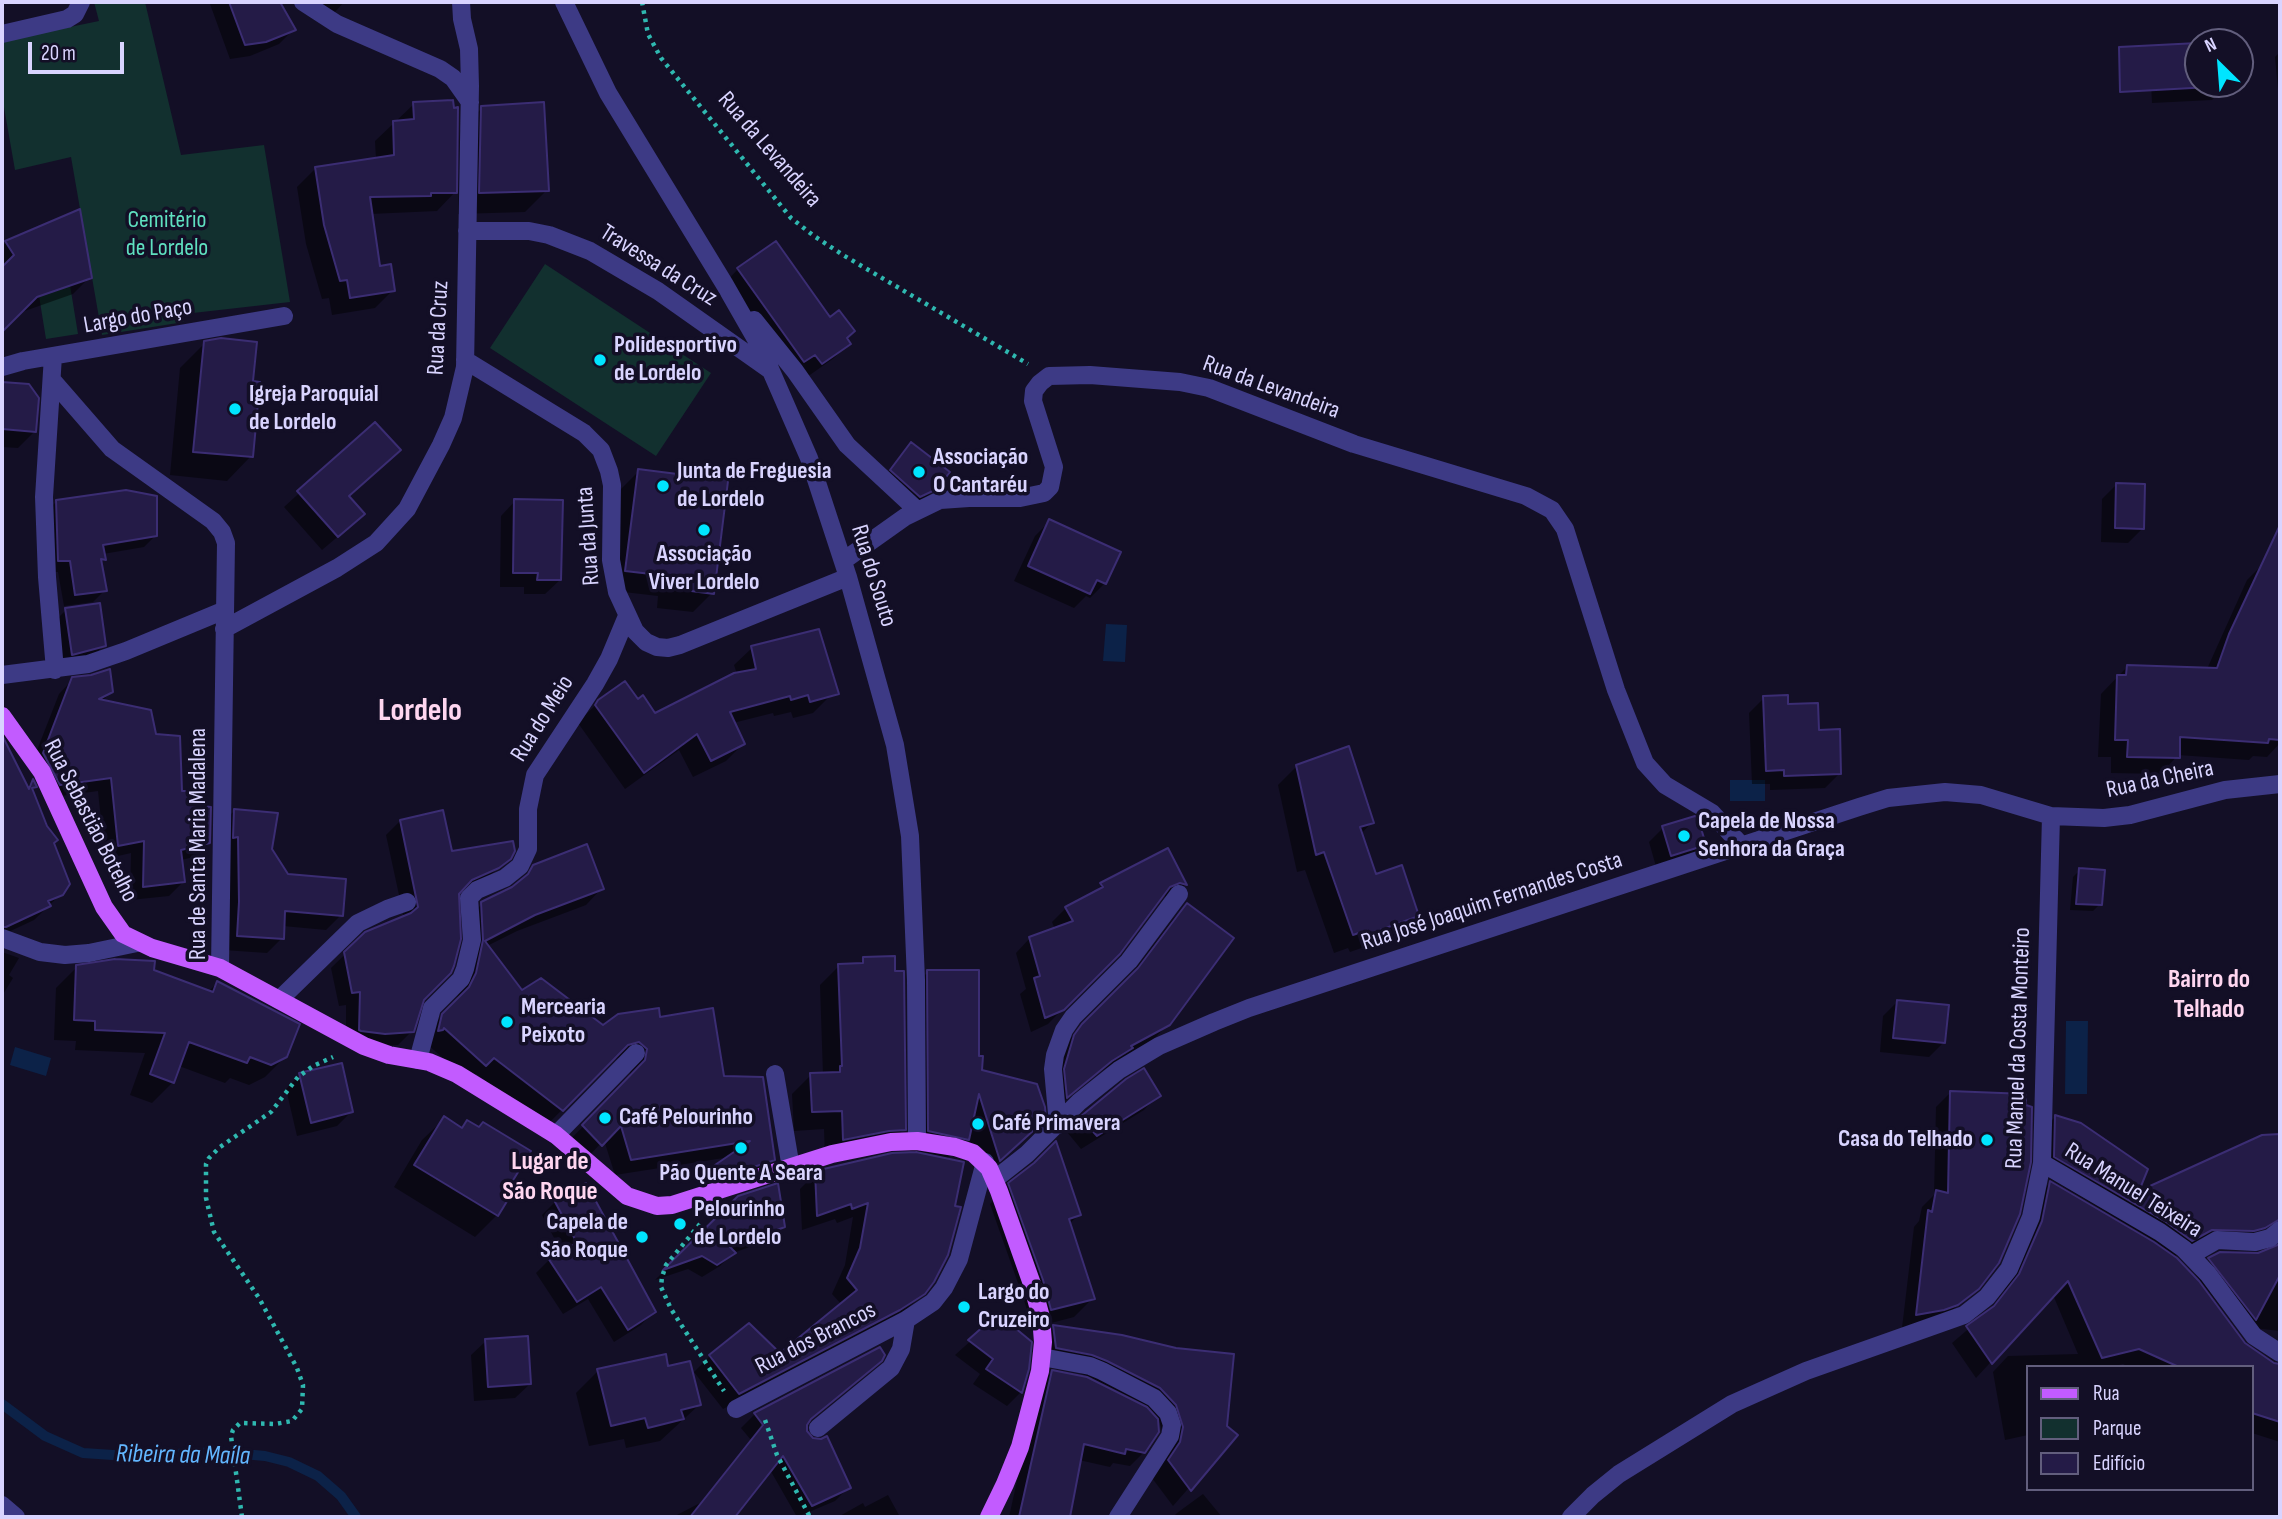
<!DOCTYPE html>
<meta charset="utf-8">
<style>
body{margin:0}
#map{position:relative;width:2282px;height:1519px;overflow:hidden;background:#130f26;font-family:"Sofia Sans Condensed",sans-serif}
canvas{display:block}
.frame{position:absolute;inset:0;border:4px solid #d9d4ff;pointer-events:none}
.legend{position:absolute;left:2026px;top:1365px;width:228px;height:126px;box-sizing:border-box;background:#130f26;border:2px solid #625e7d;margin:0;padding:9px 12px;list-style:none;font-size:21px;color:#d9d4ff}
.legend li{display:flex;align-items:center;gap:14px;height:35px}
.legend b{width:35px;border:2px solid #625e7d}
.north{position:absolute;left:2184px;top:28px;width:70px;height:70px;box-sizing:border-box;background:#130f26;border:2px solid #625e7d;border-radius:50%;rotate:335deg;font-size:19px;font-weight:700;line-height:28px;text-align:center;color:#d9d4ff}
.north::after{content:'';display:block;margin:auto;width:24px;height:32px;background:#00e5ff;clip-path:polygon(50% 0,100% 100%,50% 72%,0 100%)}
.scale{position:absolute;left:28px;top:42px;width:96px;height:32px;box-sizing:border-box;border:4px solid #d9d4ff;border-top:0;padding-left:9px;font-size:21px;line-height:24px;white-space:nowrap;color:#d9d4ff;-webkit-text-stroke:5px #130f26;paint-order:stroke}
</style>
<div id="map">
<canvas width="2282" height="1519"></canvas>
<div class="frame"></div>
<ul class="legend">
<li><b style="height:9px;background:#c25bff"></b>Rua</li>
<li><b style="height:19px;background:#12302f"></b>Parque</li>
<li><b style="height:19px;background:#241b47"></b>Edifício</li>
</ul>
<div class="north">N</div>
<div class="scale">20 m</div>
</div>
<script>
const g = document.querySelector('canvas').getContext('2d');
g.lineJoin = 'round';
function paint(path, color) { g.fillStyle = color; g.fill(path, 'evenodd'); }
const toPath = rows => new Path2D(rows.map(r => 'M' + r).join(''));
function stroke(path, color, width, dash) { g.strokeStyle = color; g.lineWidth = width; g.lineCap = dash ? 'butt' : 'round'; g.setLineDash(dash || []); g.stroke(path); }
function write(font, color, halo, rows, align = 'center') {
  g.font = font + ' "Sofia Sans Condensed",sans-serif'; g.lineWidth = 7; g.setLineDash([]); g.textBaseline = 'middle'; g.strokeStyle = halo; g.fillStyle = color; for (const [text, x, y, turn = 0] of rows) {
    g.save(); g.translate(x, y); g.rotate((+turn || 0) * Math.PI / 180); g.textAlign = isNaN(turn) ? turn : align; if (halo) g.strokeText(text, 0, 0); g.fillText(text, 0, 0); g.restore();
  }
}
const green = toPath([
 [94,2,145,2,181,155,264,145,290,302,184,314,184,322,102,335,71,157,15,170,2,96,2,41,99,21],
 [545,264,711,373,656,456,490,348],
 [70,285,78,334,46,339,39,296]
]);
const water = toPath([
 [1106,624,1127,625,1125,662,1103,661],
 [1730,780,1765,780,1765,801,1730,801],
 [2066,1021,2088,1021,2087,1094,2065,1094],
 [15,1047,51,1058,46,1076,10,1065]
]);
const shadow = toPath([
 [213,2,278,2,293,30,279,44,250,56,230,59,210,4],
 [291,2,344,2,326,22],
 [2198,45,2198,84,2226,86,2212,100,2152,103,2150,61],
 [2280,52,2280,89,2278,89,2275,57],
 [414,104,455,192,437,211,370,214,378,268,393,290,375,308,332,315,329,298,322,299,306,244,297,187,316,168,376,159,375,141],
 [482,108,547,190,525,212,458,214,460,130],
 [6,242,90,277,73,294,19,313,2,330,2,247],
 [738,269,845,339,849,343,834,358,807,377,724,284],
 [205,343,251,383,251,456,227,481,170,475,180,368],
 [2,384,29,386,35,431,18,448,2,447],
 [375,424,347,497,348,528,322,550,284,507],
 [911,445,936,488,921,503,905,510,877,485],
 [695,470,712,593,693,612,657,608,658,596,607,590,619,491,639,471,689,477],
 [2116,485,2142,529,2128,543,2101,542,2102,499],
 [515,501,560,580,545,594,524,594,524,587,500,587,501,516],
 [56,502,156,535,144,547,103,554,104,559,100,563,105,590,93,602,64,606,58,572,46,572,44,514],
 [1050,521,1105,583,1090,598,1086,596,1074,608,1014,581,1035,536],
 [2264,563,2280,569,2280,674,2278,680,2280,680,2280,743,2267,757,2253,756,2249,760,2178,755,2161,774,2111,773,2111,757,2098,757,2101,694,2127,667,2207,669,2247,580],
 [66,610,104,645,90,660,58,668,52,624],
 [752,648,831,695,813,713,793,718,791,712,774,716,773,713,733,723,743,744,726,761,693,777,679,750,625,789,578,723,581,719,600,701,638,701,655,715,737,674,734,665],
 [73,679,111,692,102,701,155,736,180,793,209,843,194,857,181,860,183,882,169,896,130,900,131,853,105,859,98,791,46,798,30,768,59,694],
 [1764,698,1786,706,1817,731,1840,773,1825,788,1770,790,1770,784,1752,784,1749,713],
 [2,738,26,788,32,782,34,787,31,790,52,843,61,894,34,920,2,935],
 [1297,766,1372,822,1361,834,1375,876,1417,916,1399,935,1350,952,1348,948,1334,953,1305,870,1297,872,1278,785],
 [234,811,270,849,287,876,341,915,326,930,283,926,282,938,267,953,223,950,220,825],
 [400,821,451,853,509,858,483,882,457,893,412,1031,398,1045,370,1047,346,1044,346,1005,339,1006,331,968,366,934,404,918,386,835],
 [1663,828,1704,845,1690,859,1657,870,1649,842],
 [1167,851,1185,885,1172,899,1164,896,1159,898,1119,952,1048,1024,1031,1032,1020,994,1026,989,1016,953,1030,938,1055,929,1052,922,1066,908,1090,896,1102,885],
 [534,866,602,888,586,905,517,931,487,946,521,992,603,1027,659,1019,722,1077,773,1160,757,1176,712,1191,700,1183,730,1157,615,1175,604,1140,584,1161,567,1143,629,1079,631,1066,621,1057,610,1061,546,1126,476,1074,469,1081,427,1044,426,1032,453,1005,460,991,465,921,482,904,513,889],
 [2080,870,2100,904,2093,911,2070,910,2073,877],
 [1187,905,1169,1023,1154,1039,1095,1075,1053,1110,1051,1085,1068,1041,1124,984,1173,919],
 [2,952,19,958,9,975,13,978,2,996],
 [864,959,904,1129,885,1148,825,1158,824,1129,794,1131,792,1094,811,1075,823,1075,820,985,839,966,858,965],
 [77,967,153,971,208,992,217,983,286,1056,265,1077,249,1085,230,1078,225,1083,179,1066,173,1082,152,1103,130,1095,145,1053,75,1050,76,1041,54,1040,56,988],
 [928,972,977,1057,981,1072,1024,1138,981,1178,968,1138,946,1160,924,1292,907,1309,883,1325,723,1409,694,1372,710,1356,749,1325,780,1355,842,1305,832,1294,845,1265,853,1217,837,1223,835,1219,802,1230,800,1189,816,1173,921,1154,910,1150,908,992],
 [1898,1001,1944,1042,1929,1057,1880,1052,1883,1016],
 [300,1075,351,1112,337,1126,297,1136,286,1089],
 [1951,1092,1978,1288,1942,1319,1902,1328,1914,1227,1919,1221,1922,1207,1934,1195,1936,1107],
 [1158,1095,1144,1110,1081,1149,1067,1132,1081,1118],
 [2055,1117,2135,1195,2262,1137,2280,1136,2280,1191,2243,1191,2257,1230,2243,1244,2200,1244,2173,1257,2246,1347,2273,1364,2280,1365,2280,1442,2252,1433,2252,1367,2129,1367,2123,1364,2110,1367,2028,1367,2028,1435,2005,1440,1993,1372,2008,1356,2078,1354,2053,1295,1976,1378,1952,1343,1987,1313,2004,1291,2027,1238,2035,1198,2050,1183,2157,1245,2158,1243,2039,1172,2040,1132],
 [444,1119,460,1129,467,1122,510,1183,497,1215,475,1237,394,1187,422,1140],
 [1009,1185,1079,1215,1069,1224,1093,1298,1074,1317,1032,1328,1024,1300,990,1204],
 [739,1197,783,1227,769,1240,733,1253,720,1266,702,1277,688,1269,655,1280],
 [555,1202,654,1311,641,1325,614,1342,588,1299,563,1314,536,1273,549,1260,562,1253,542,1215],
 [2280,1245,2280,1331,2236,1326,2195,1274,2210,1259,2255,1255,2274,1251],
 [995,1319,1027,1369,1021,1392,1007,1406,973,1384,980,1374,955,1355],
 [1054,1327,1122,1337,1235,1435,1173,1506,1152,1478,1167,1445,1159,1421,1158,1431,1144,1452,1130,1466,1113,1463,1110,1467,1079,1460,1068,1517,1009,1517,1038,1386,1052,1372,1091,1380,1092,1378,1075,1371,1037,1344],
 [486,1341,530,1384,515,1398,474,1401,471,1355],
 [881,1360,805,1424,805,1431,849,1487,835,1501,797,1517,769,1468,721,1517,673,1517,700,1503,751,1440,741,1428,755,1414],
 [667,1368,699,1405,660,1441,626,1448,624,1439,589,1446,576,1393,598,1371],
 [1203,1494,1222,1517,1173,1517,1177,1513],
 [888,1495,900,1517,838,1517,863,1503,865,1507]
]);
const stream = toPath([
 [2,1404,45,1436,83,1453,128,1456,220,1452,265,1456,289,1462,318,1476,341,1496,356,1517]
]);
const building = toPath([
 [229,2,280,2,296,30,266,42,245,45,229,2],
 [2198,43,2198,84,2228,84,2228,86,2120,92,2119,47,2198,43],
 [453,100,454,108,458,107,457,193,431,193,431,196,370,197,380,266,391,264,395,291,350,298,347,280,340,281,324,225,315,167,394,155,393,121,414,119,413,102,453,100],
 [544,102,549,191,479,193,481,106,544,102],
 [80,209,92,278,37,297,2,332,2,267,14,255,5,241,80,209],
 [776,241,830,317,839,310,855,331,847,338,851,344,822,364,815,355,804,362,737,268,776,241],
 [221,338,257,342,253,381,260,382,253,457,193,452,204,341,221,338],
 [2,382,29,384,39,398,36,432,2,429,2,382],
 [375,422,401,450,349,496,365,514,338,537,297,491,375,422],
 [911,442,950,472,937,489,920,497,890,470,911,442],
 [638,469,693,476,695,469,729,473,714,594,676,589,677,577,625,571,638,469],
 [2116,483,2145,484,2144,529,2115,528,2116,483],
 [126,490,157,496,157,536,103,545,106,560,101,559,107,591,75,595,70,561,58,561,56,500,126,490],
 [514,499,563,500,561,580,537,580,538,573,513,573,514,499],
 [1049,519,1121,552,1106,584,1097,580,1090,594,1028,566,1049,519],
 [2280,525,2280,740,2269,739,2268,743,2180,737,2180,758,2127,757,2128,740,2115,740,2117,675,2126,675,2127,665,2217,668,2229,634,2280,525],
 [100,603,106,646,72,655,65,608,100,603],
 [819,629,839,694,810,702,808,695,791,700,790,696,730,712,745,744,711,761,697,734,644,773,595,705,598,700,625,681,638,699,643,695,655,713,734,673,756,669,751,646,819,629],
 [110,669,113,692,99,699,151,710,156,734,180,736,182,791,188,791,193,805,211,807,210,843,181,850,185,882,143,887,144,841,118,846,111,778,60,785,43,753,72,677,91,675,110,669],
 [1788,695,1788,704,1818,703,1819,730,1840,729,1841,774,1784,776,1784,770,1766,771,1763,696,1788,695],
 [2,735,29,789,33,779,37,787,32,788,47,826,58,840,54,843,70,884,63,895,48,901,51,906,6,927,2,927,2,735],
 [1349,746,1374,823,1360,827,1376,874,1402,865,1419,916,1369,934,1367,930,1353,935,1324,852,1316,855,1296,765,1349,746],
 [234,809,278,813,272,849,288,874,346,879,343,916,285,911,284,939,237,936,239,902,238,837,233,838,234,809],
 [443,810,452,851,513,841,515,851,511,859,499,868,472,880,459,894,461,939,454,966,451,973,424,1000,414,1032,385,1034,361,1031,359,1030,360,992,352,993,344,952,365,932,411,913,418,907,400,820,443,810],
 [1695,816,1698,818,1706,845,1671,856,1662,826,1695,816],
 [587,844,604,889,535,915,485,941,522,990,541,978,603,1025,618,1014,659,1008,660,1017,713,1008,724,1076,763,1077,775,1160,729,1175,715,1165,750,1141,631,1160,621,1126,602,1146,582,1125,645,1060,647,1049,639,1042,628,1045,563,1111,494,1058,486,1066,444,1028,443,1030,438,1031,442,1014,469,987,476,973,483,940,481,902,512,887,528,874,533,865,587,844],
 [1168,848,1187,885,1180,883,1170,887,1120,954,1064,1010,1045,1018,1034,978,1040,976,1029,937,1073,921,1065,907,1103,887,1100,883,1168,848],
 [2079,868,2105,870,2102,905,2076,904,2079,868],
 [1187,903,1234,938,1170,1025,1131,1046,1133,1048,1112,1061,1067,1098,1064,1069,1074,1035,1082,1024,1138,968,1187,903],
 [895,956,895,971,904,971,906,1130,889,1131,843,1140,842,1111,812,1112,810,1073,840,1072,840,1066,842,1066,838,964,863,963,863,957,895,956],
 [115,959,155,961,154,970,213,992,217,981,300,1024,287,1057,271,1065,250,1057,247,1063,189,1042,174,1083,150,1074,165,1033,95,1030,95,1021,74,1020,76,965,115,959],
 [927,970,979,970,979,1056,983,1056,982,1070,1037,1084,1045,1107,1046,1119,1000,1161,979,1094,969,1140,928,1131,927,970],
 [1897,1000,1949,1005,1945,1043,1893,1038,1897,1000],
 [342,1063,353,1112,311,1123,299,1073,342,1063],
 [1144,1068,1161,1096,1097,1136,1080,1117,1126,1079,1144,1068],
 [1950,1091,2026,1094,2026,1105,2032,1107,2031,1162,2020,1214,1999,1263,1979,1289,1958,1305,1944,1310,1916,1315,1928,1210,1932,1212,1936,1190,1948,1193,1950,1091],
 [2055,1115,2081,1123,2148,1169,2139,1191,2262,1135,2280,1134,2280,1219,2265,1228,2254,1231,2212,1230,2192,1241,2166,1222,2054,1157,2055,1115],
 [444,1116,462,1128,467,1120,479,1127,483,1122,531,1151,512,1182,517,1185,498,1216,414,1165,444,1116],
 [1056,1141,1081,1215,1069,1219,1095,1299,1051,1310,1043,1280,1008,1183,1034,1163,1056,1141],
 [916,1152,964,1162,955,1206,961,1207,948,1255,934,1282,925,1294,900,1310,739,1394,709,1355,749,1323,780,1353,857,1290,847,1278,860,1248,868,1203,852,1209,851,1204,817,1216,815,1171,892,1153,916,1152],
 [2050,1181,2154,1242,2177,1258,2199,1281,2245,1343,2274,1363,2280,1364,2280,1422,2252,1413,2252,1367,2179,1367,2139,1349,2102,1358,2068,1281,1992,1364,1966,1326,1994,1306,2019,1274,2042,1221,2050,1181],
 [586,1183,656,1312,628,1330,601,1287,577,1302,548,1258,577,1243,554,1200,586,1183],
 [778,1183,785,1227,730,1247,736,1253,717,1265,702,1256,663,1270,738,1196,778,1183],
 [2280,1244,2280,1275,2256,1320,2208,1258,2220,1252,2258,1253,2280,1244],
 [994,1317,1003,1318,1032,1342,1029,1369,1022,1393,986,1369,993,1359,968,1340,994,1317],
 [1053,1325,1122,1335,1176,1348,1234,1354,1227,1426,1238,1435,1191,1491,1168,1460,1180,1442,1183,1427,1176,1405,1160,1388,1107,1361,1092,1355,1056,1348,1053,1325],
 [528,1336,531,1384,488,1387,485,1339,528,1336],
 [880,1347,885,1355,882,1361,811,1419,807,1425,807,1431,813,1438,821,1439,827,1436,851,1488,812,1506,783,1456,735,1517,690,1517,763,1425,754,1413,880,1347],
 [666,1354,668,1366,690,1361,701,1405,681,1410,684,1419,648,1428,645,1418,611,1426,597,1369,666,1354],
 [1052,1370,1087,1377,1147,1407,1158,1419,1159,1432,1145,1453,1126,1449,1125,1454,1084,1444,1070,1517,1019,1517,1052,1370]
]);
const path = toPath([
 [642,2,648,34,661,58,791,218,814,236,843,255,1028,364],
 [700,1224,666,1265,662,1277,661,1287,671,1309,724,1391],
 [765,1420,777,1455,810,1517],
 [242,1517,231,1436,233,1430,240,1423,275,1424,292,1421,302,1409,303,1385,297,1368,259,1298,214,1232,206,1198,206,1164,209,1158,220,1147,271,1112,298,1077,313,1066,333,1057]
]);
const minor = toPath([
 [303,2,337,24,440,69,453,78,470,102],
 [564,2,608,93,725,285,761,348,809,458,848,577,895,745,910,836,916,980,917,1141],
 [2,34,67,19,75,14,81,2],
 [467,231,529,231,549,235,590,251,658,291,770,370],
 [754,320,795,371,847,445,917,510],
 [53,356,44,497,47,577,55,670],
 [465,360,584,433,601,450,609,471,612,485,611,560,617,592,635,631,646,642,657,647,668,648,680,645,848,577],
 [2,367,23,361,284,316],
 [52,380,112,449,213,521,222,532,226,543,220,968],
 [843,561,905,517,940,500,969,498,1020,498,1044,493,1050,487,1054,467,1033,401,1034,391,1040,383,1049,376,1090,375,1180,382,1209,388,1354,444,1526,496,1552,510,1565,529,1616,690,1645,763,1665,785,1712,813,1741,845],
 [224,629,337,568,376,543,407,509,441,445,453,418,465,367,470,86,469,49,462,19,461,2],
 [2,675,88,664,126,651,225,610],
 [2,938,40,952,65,955,89,953,137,943],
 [279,1000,358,923,387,909,407,902],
 [418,1060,432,1008,461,979,465,969,472,940,469,898,477,890,505,878,520,866,528,849,528,809,535,775,595,684,609,659,627,616],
 [775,1074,791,1168],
 [1058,1125,1053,1069,1055,1055,1064,1030,1073,1017,1129,961,1179,894],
 [556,1135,636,1053],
 [2042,1163,2160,1232,2184,1249,2208,1274,2254,1336,2280,1353],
 [994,1180,1027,1154,1079,1102,1119,1070,1159,1046,1214,1022,1249,1008,1859,807,1888,798,1945,792,1981,795,2051,816,2104,818,2130,815,2225,790,2280,784],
 [2191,1255,2217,1240,2255,1242,2270,1238,2280,1230],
 [1042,1357,1090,1366,1102,1371,1154,1398,1168,1413,1172,1425,1170,1436,1118,1517],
 [736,1409,906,1320,933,1302,944,1288,959,1259,985,1162],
 [818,1428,891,1368,901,1349,906,1320],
 [2,1505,16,1517],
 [1571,1517,1593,1495,1619,1474,1732,1404,1806,1371,1964,1315,1987,1297,2009,1269,2031,1217,2042,1163,2051,816]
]);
const major = toPath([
 [2,716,42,772,104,907,123,934,152,948,220,968,364,1046,389,1055,429,1062,457,1074,556,1135,627,1196,657,1206,672,1205,832,1154,891,1142,917,1141,955,1147,973,1153,989,1168,999,1191,1032,1284,1041,1317,1043,1342,1040,1371,1020,1447,1005,1484,989,1517]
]);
const markers = [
 [600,360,7,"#00e5ff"],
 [235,409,7,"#00e5ff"],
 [919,472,7,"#00e5ff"],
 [663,486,7,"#00e5ff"],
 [704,530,7,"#00e5ff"],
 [1684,836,7,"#00e5ff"],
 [507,1022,7,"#00e5ff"],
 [605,1118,7,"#00e5ff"],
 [978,1124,7,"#00e5ff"],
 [1987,1140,7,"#00e5ff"],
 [741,1148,7,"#00e5ff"],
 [680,1224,7,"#00e5ff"],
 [642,1237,7,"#00e5ff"],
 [964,1307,7,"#00e5ff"]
];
const streetNames = [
 ["Rua da Levandeira",769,150,49],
 ["Travessa da Cruz",658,266,32],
 ["Largo do Paço",138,317,-10],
 ["Rua da Cruz",439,328,-87],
 ["Rua da Levandeira",1271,388,20],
 ["Rua da Junta",589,536,-94],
 ["Rua do Souto",873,576,73],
 ["Rua do Meio",543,719,-58],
 ["Rua da Cheira",2160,780,-12],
 ["Rua Sebastião Botelho",90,821,63],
 ["Rua de Santa Maria Madalena",199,844,-90],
 ["Rua José Joaquim Fernandes Costa",1492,902,-18],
 ["Rua Manuel da Costa Monteiro",2019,1048,-88],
 ["Rua Manuel Teixeira",2133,1191,32],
 ["Rua dos Brancos",816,1339,-27]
];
const parkNames = [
 ["Cemitério",167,221],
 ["de Lordelo",167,249]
];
const poiNames = [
 ["Polidesportivo",614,346],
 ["de Lordelo",614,374],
 ["Igreja Paroquial",249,395],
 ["de Lordelo",249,423],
 ["Associação",933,458],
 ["O Cantaréu",933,486],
 ["Junta de Freguesia",677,472],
 ["de Lordelo",677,500],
 ["Associação",704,555,"center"],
 ["Viver Lordelo",704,583,"center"],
 ["Capela de Nossa",1698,822],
 ["Senhora da Graça",1698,850],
 ["Mercearia",521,1008],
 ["Peixoto",521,1036],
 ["Café Pelourinho",619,1118],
 ["Café Primavera",992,1124],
 ["Casa do Telhado",1973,1140,"right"],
 ["Pão Quente A Seara",741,1174,"center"],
 ["Pelourinho",694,1210],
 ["de Lordelo",694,1238],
 ["Capela de",628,1223,"right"],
 ["São Roque",628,1251,"right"],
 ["Largo do",978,1293],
 ["Cruzeiro",978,1321]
];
const neighbourhoodNames = [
 ["Bairro do",2209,980],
 ["Telhado",2209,1010],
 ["Lugar de",550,1162],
 ["São Roque",550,1192]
];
const waterNames = [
 ["Ribeira da Maíla",183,1456,1]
];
const districtNames = [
 ["Lordelo",420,712]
];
paint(green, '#12302f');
paint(water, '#0c2248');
paint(shadow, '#0007');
stroke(stream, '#0c2248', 10);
paint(building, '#241b47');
stroke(building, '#3b2d73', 2);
stroke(path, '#2fb8b0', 4.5, [3.5, 5]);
stroke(minor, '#3d3a85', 18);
stroke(major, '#c25bff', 18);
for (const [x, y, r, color] of markers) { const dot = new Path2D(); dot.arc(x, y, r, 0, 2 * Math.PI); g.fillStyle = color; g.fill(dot); stroke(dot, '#130f26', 2.5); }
write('24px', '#d9d4ff', '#130f26', streetNames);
write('24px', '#5fe0c0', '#130f26', parkNames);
write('bold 24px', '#d9d4ff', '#130f26', poiNames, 'left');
write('bold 26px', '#ffd6f0', '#130f26', neighbourhoodNames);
write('italic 26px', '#62b6ff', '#130f26', waterNames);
write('bold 32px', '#ffd6f0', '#130f26', districtNames);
</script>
